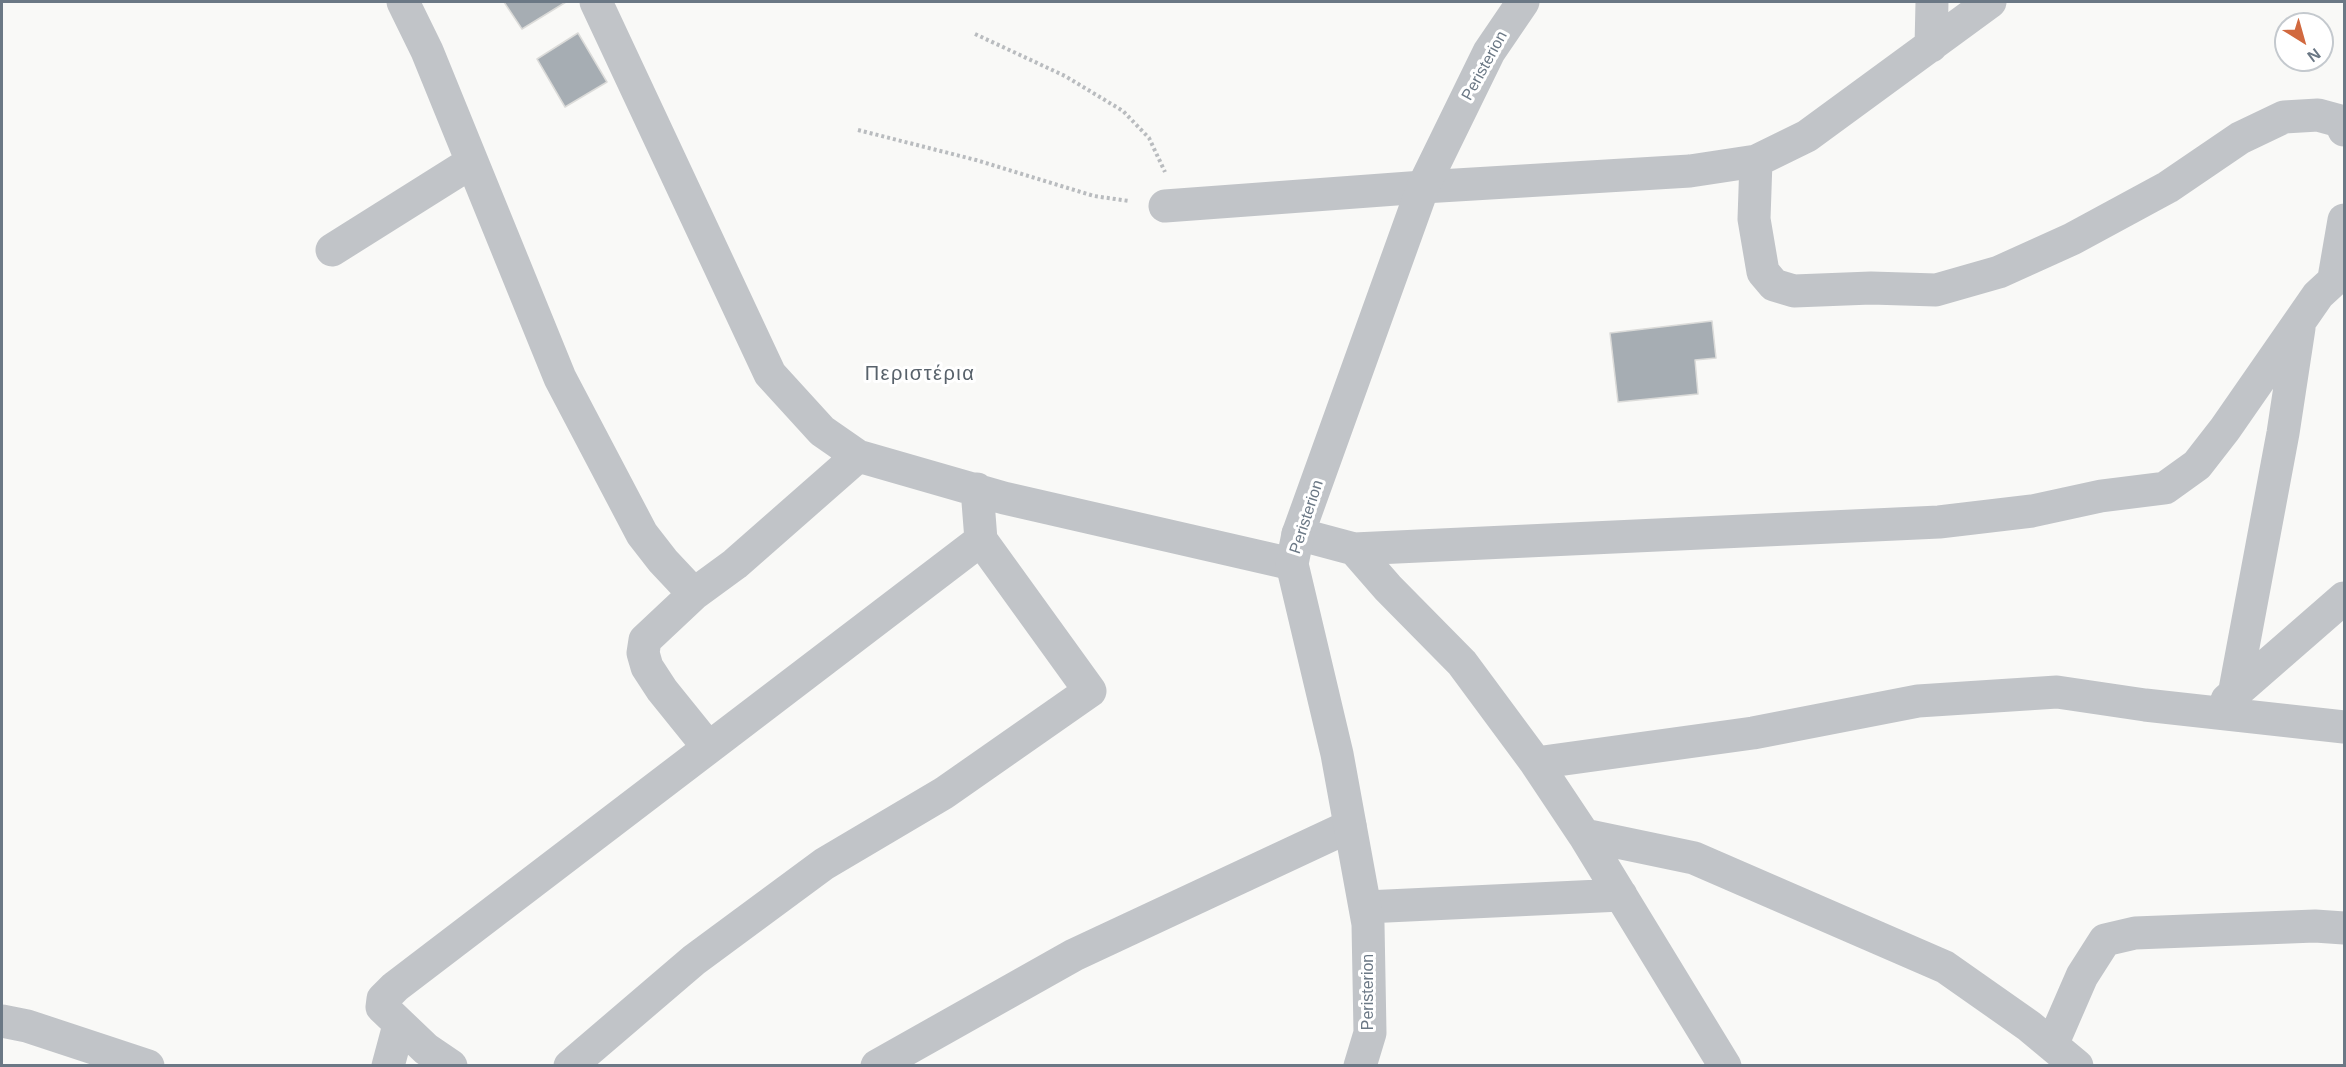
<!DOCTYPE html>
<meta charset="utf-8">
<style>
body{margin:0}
#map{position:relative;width:2346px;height:1067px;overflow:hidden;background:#f9f9f7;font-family:Arial,sans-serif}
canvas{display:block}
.frame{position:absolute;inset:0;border:3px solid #6b7885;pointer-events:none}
.north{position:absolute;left:2274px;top:12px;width:60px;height:60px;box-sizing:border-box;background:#fff;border:2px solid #c4c9ce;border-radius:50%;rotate:143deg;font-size:16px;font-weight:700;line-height:24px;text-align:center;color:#6b7885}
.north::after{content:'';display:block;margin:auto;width:21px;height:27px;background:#d1693f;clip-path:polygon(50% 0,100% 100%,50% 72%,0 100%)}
</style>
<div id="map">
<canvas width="2346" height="1067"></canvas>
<div class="frame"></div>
<div class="north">N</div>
</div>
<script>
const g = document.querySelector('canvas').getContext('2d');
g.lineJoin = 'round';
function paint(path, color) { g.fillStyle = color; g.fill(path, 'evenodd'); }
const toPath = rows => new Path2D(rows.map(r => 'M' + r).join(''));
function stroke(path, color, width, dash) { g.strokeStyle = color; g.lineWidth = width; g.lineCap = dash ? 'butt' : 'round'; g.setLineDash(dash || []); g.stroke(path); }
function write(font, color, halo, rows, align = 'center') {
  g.font = font + ' Arial,sans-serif'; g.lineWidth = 6; g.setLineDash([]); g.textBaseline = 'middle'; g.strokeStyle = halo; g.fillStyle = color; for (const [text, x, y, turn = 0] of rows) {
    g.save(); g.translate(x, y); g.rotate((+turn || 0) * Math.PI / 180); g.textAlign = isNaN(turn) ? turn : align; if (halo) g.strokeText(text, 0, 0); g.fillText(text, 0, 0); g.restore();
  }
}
const building = toPath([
 [504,2,566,2,522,29,504,2],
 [578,33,607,82,565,107,537,59,578,33],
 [1712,321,1716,358,1695,360,1698,394,1618,402,1610,333,1712,321]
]);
const path = toPath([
 [975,34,1065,76,1123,111,1149,138,1165,172],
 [858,130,976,160,1094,196,1129,201]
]);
const minor = toPath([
 [403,2,427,51,560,378,642,534,663,561,694,594,735,564,858,456],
 [596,2,770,374,822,431,858,456,1004,498,1292,564],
 [1931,46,1932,2],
 [1756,161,1754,219,1763,272,1774,285,1794,291,1871,288,1936,290,1999,272,2072,239,2168,187,2240,138,2284,117,2318,115,2340,121,2344,130],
 [1165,206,1423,187,1690,171,1756,161,1807,136,1990,2],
 [332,250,472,162],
 [2334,278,2344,220],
 [1298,534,1354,549,1939,522,2032,511,2101,496,2165,488,2197,465,2225,429,2318,295,2344,271],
 [1354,549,1388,588,1462,663,1536,763,1584,835,1725,1066],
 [694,594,645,640,643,653,647,667,662,690,708,747],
 [2234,695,2283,433,2299,328],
 [2227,700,2344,598],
 [1536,763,1753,733,1918,701,2057,692,2145,705,2344,727],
 [1584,835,1694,858,1945,967,2029,1026,2077,1066],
 [1366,907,1621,895],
 [2,1021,27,1026,148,1066],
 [2052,1045,2082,976,2105,940,2135,933,2315,926,2344,928],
 [388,1066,399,1025],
 [451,1066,426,1049,382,1007,383,999,395,987,981,540],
 [570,1066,694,960,824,864,944,793,1090,691,981,540,977,489],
 [877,1066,1074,955,1350,826]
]);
const tertiary = toPath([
 [1360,1066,1370,1033,1368,924,1337,754,1292,564,1298,534,1423,187,1489,52,1523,2]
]);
const streetNames = [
 ["Peristerion",1485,66,-61],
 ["Peristerion",1307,517,-72],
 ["Peristerion",1369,992,-90]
];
const quarterNames = [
 ["Περιστέρια",920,374]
];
paint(building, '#a6adb3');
stroke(building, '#dbdbd9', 1.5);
stroke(path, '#b9bcbf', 4, [3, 3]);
stroke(minor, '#c1c4c8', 33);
stroke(tertiary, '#c1c4c8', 33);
write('16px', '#6b7885', '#fff', streetNames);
g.letterSpacing = '1.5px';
write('20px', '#58626b', '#fff', quarterNames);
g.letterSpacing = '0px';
</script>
